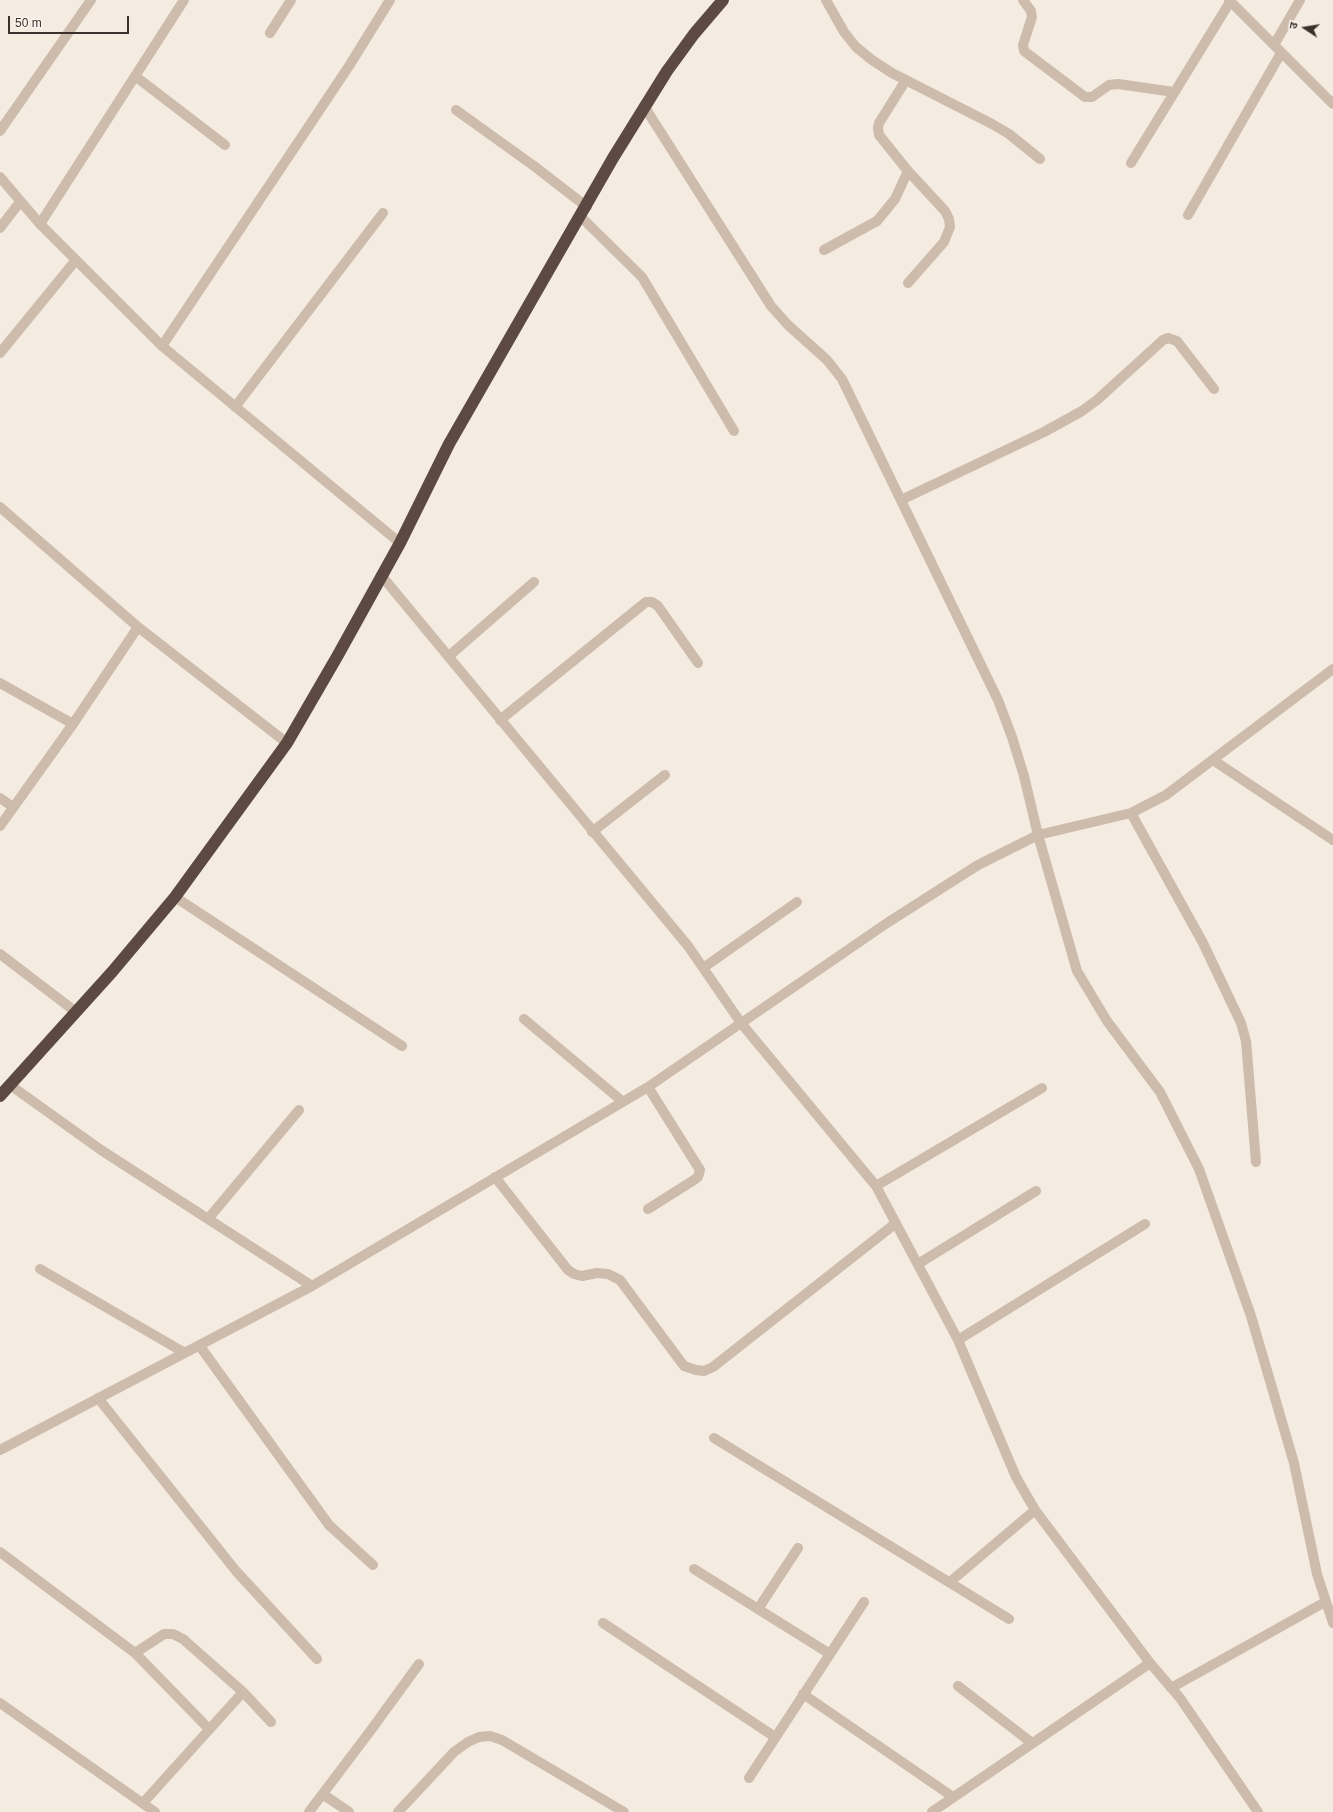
<!DOCTYPE html>
<meta charset="utf-8">
<style>
body{margin:0}
#map{position:relative;width:1333px;height:1812px;overflow:hidden;background:#f4ebe1;font-family:Helvetica,"Noto Sans Devanagari",sans-serif}
canvas{display:block}
.north{position:absolute;left:1285px;top:8px;width:40px;height:40px;-webkit-text-stroke:3px #fbf5ee;paint-order:stroke;rotate:282deg;font-size:11px;font-weight:700;line-height:16px;text-align:center;color:#3b302b}
.north::after{content:'';display:block;margin:auto;width:14px;height:18px;background:#3b302b;clip-path:polygon(50% 0,100% 100%,50% 72%,0 100%)}
.scale{position:absolute;left:8px;top:16px;width:121px;height:18px;box-sizing:border-box;border:2px solid #3b302b;border-top:0;padding-left:5px;font-size:12px;line-height:14px;white-space:nowrap;color:#3b302b;-webkit-text-stroke:3px #fbf5ee;paint-order:stroke}
</style>
<div id="map">
<canvas width="1333" height="1812"></canvas>
<div class="north">उ</div>
<div class="scale">50 m</div>
</div>
<script>
const g = document.querySelector('canvas').getContext('2d');
g.lineJoin = 'round';
const toPath = rows => new Path2D(rows.map(r => 'M' + r).join(''));
function stroke(path, color, width, dash) { g.strokeStyle = color; g.lineWidth = width; g.lineCap = dash ? 'butt' : 'round'; g.setLineDash(dash || []); g.stroke(path); }
const lane = toPath([
 [0,683,73,724]
]);
const street = toPath([
 [826,0,844,32,856,47,872,60,892,73,992,124,1009,134,1040,159],
 [1023,0,1031,11,1032,17,1023,45,1024,51,1085,97,1092,97,1109,85,1118,84,1174,92],
 [1229,0,1333,104],
 [270,33,291,0],
 [1274,45,1300,0],
 [135,76,225,145],
 [906,80,879,123,878,128,879,135,908,171,945,211,949,219,950,227,944,242,908,283],
 [644,106,771,306,788,325,827,360,842,379,998,700,1012,737,1024,776,1038,835,1077,971,1107,1021,1160,1092,1199,1169,1251,1316,1294,1463,1317,1574,1333,1623],
 [456,110,534,166,587,207],
 [0,131,91,0],
 [1131,163,1230,2],
 [0,177,40,224,162,346,400,543],
 [1188,215,1281,53],
 [581,217,642,277,734,431],
 [40,224,184,0],
 [0,228,20,202],
 [824,250,877,221,895,199,908,171],
 [162,346,349,66,390,0],
 [0,353,76,260],
 [235,407,383,213],
 [901,500,1044,432,1082,411,1097,400,1163,340,1168,338,1177,341,1214,389],
 [0,507,138,627,287,743],
 [381,575,688,946,741,1023,876,1186,958,1340,1016,1477,1035,1510,1150,1663,1180,1698,1258,1812],
 [449,656,534,582],
 [500,720,646,602,652,602,658,606,698,663],
 [1213,760,1333,840],
 [0,798,13,807],
 [1131,813,1203,943,1241,1023,1246,1041,1256,1162],
 [0,826,73,724,138,627],
 [592,832,665,775],
 [175,897,402,1046],
 [0,954,76,1012],
 [703,968,797,902],
 [524,1019,622,1101],
 [10,1085,101,1150,312,1286],
 [495,1177,568,1270,574,1274,582,1276,597,1273,608,1274,620,1280,684,1366,696,1370,704,1371,713,1367,896,1223],
 [876,1186,1042,1088],
 [648,1209,694,1180,698,1177,700,1170,648,1087],
 [208,1219,299,1110],
 [918,1264,1036,1191],
 [40,1269,185,1353],
 [958,1340,1145,1224],
 [199,1345,329,1525,373,1565],
 [98,1398,236,1571,317,1659],
 [714,1438,1009,1619],
 [0,1450,312,1286,648,1087,887,923,978,865,1038,835,1131,813,1166,795,1333,669],
 [0,1552,135,1653,209,1729],
 [694,1569,830,1654],
 [950,1582,1035,1510],
 [758,1609,798,1548],
 [603,1623,775,1737],
 [135,1653,164,1634,173,1634,183,1639,243,1692,271,1722],
 [958,1686,1032,1743],
 [1171,1688,1325,1602],
 [803,1694,953,1797],
 [0,1703,155,1812],
 [749,1778,864,1602],
 [324,1795,349,1812],
 [143,1803,243,1692],
 [309,1812,371,1730,419,1664],
 [398,1812,454,1752,468,1742,479,1737,490,1736,502,1740,624,1812],
 [932,1812,1150,1663]
]);
const highway = toPath([
 [0,1096,112,972,175,897,287,743,338,655,400,543,449,444,613,158,667,71,694,34,723,0]
]);
stroke(lane, '#cdbbac', 10);
stroke(street, '#cdbbac', 10);
stroke(highway, '#5c4a42', 12);
</script>
